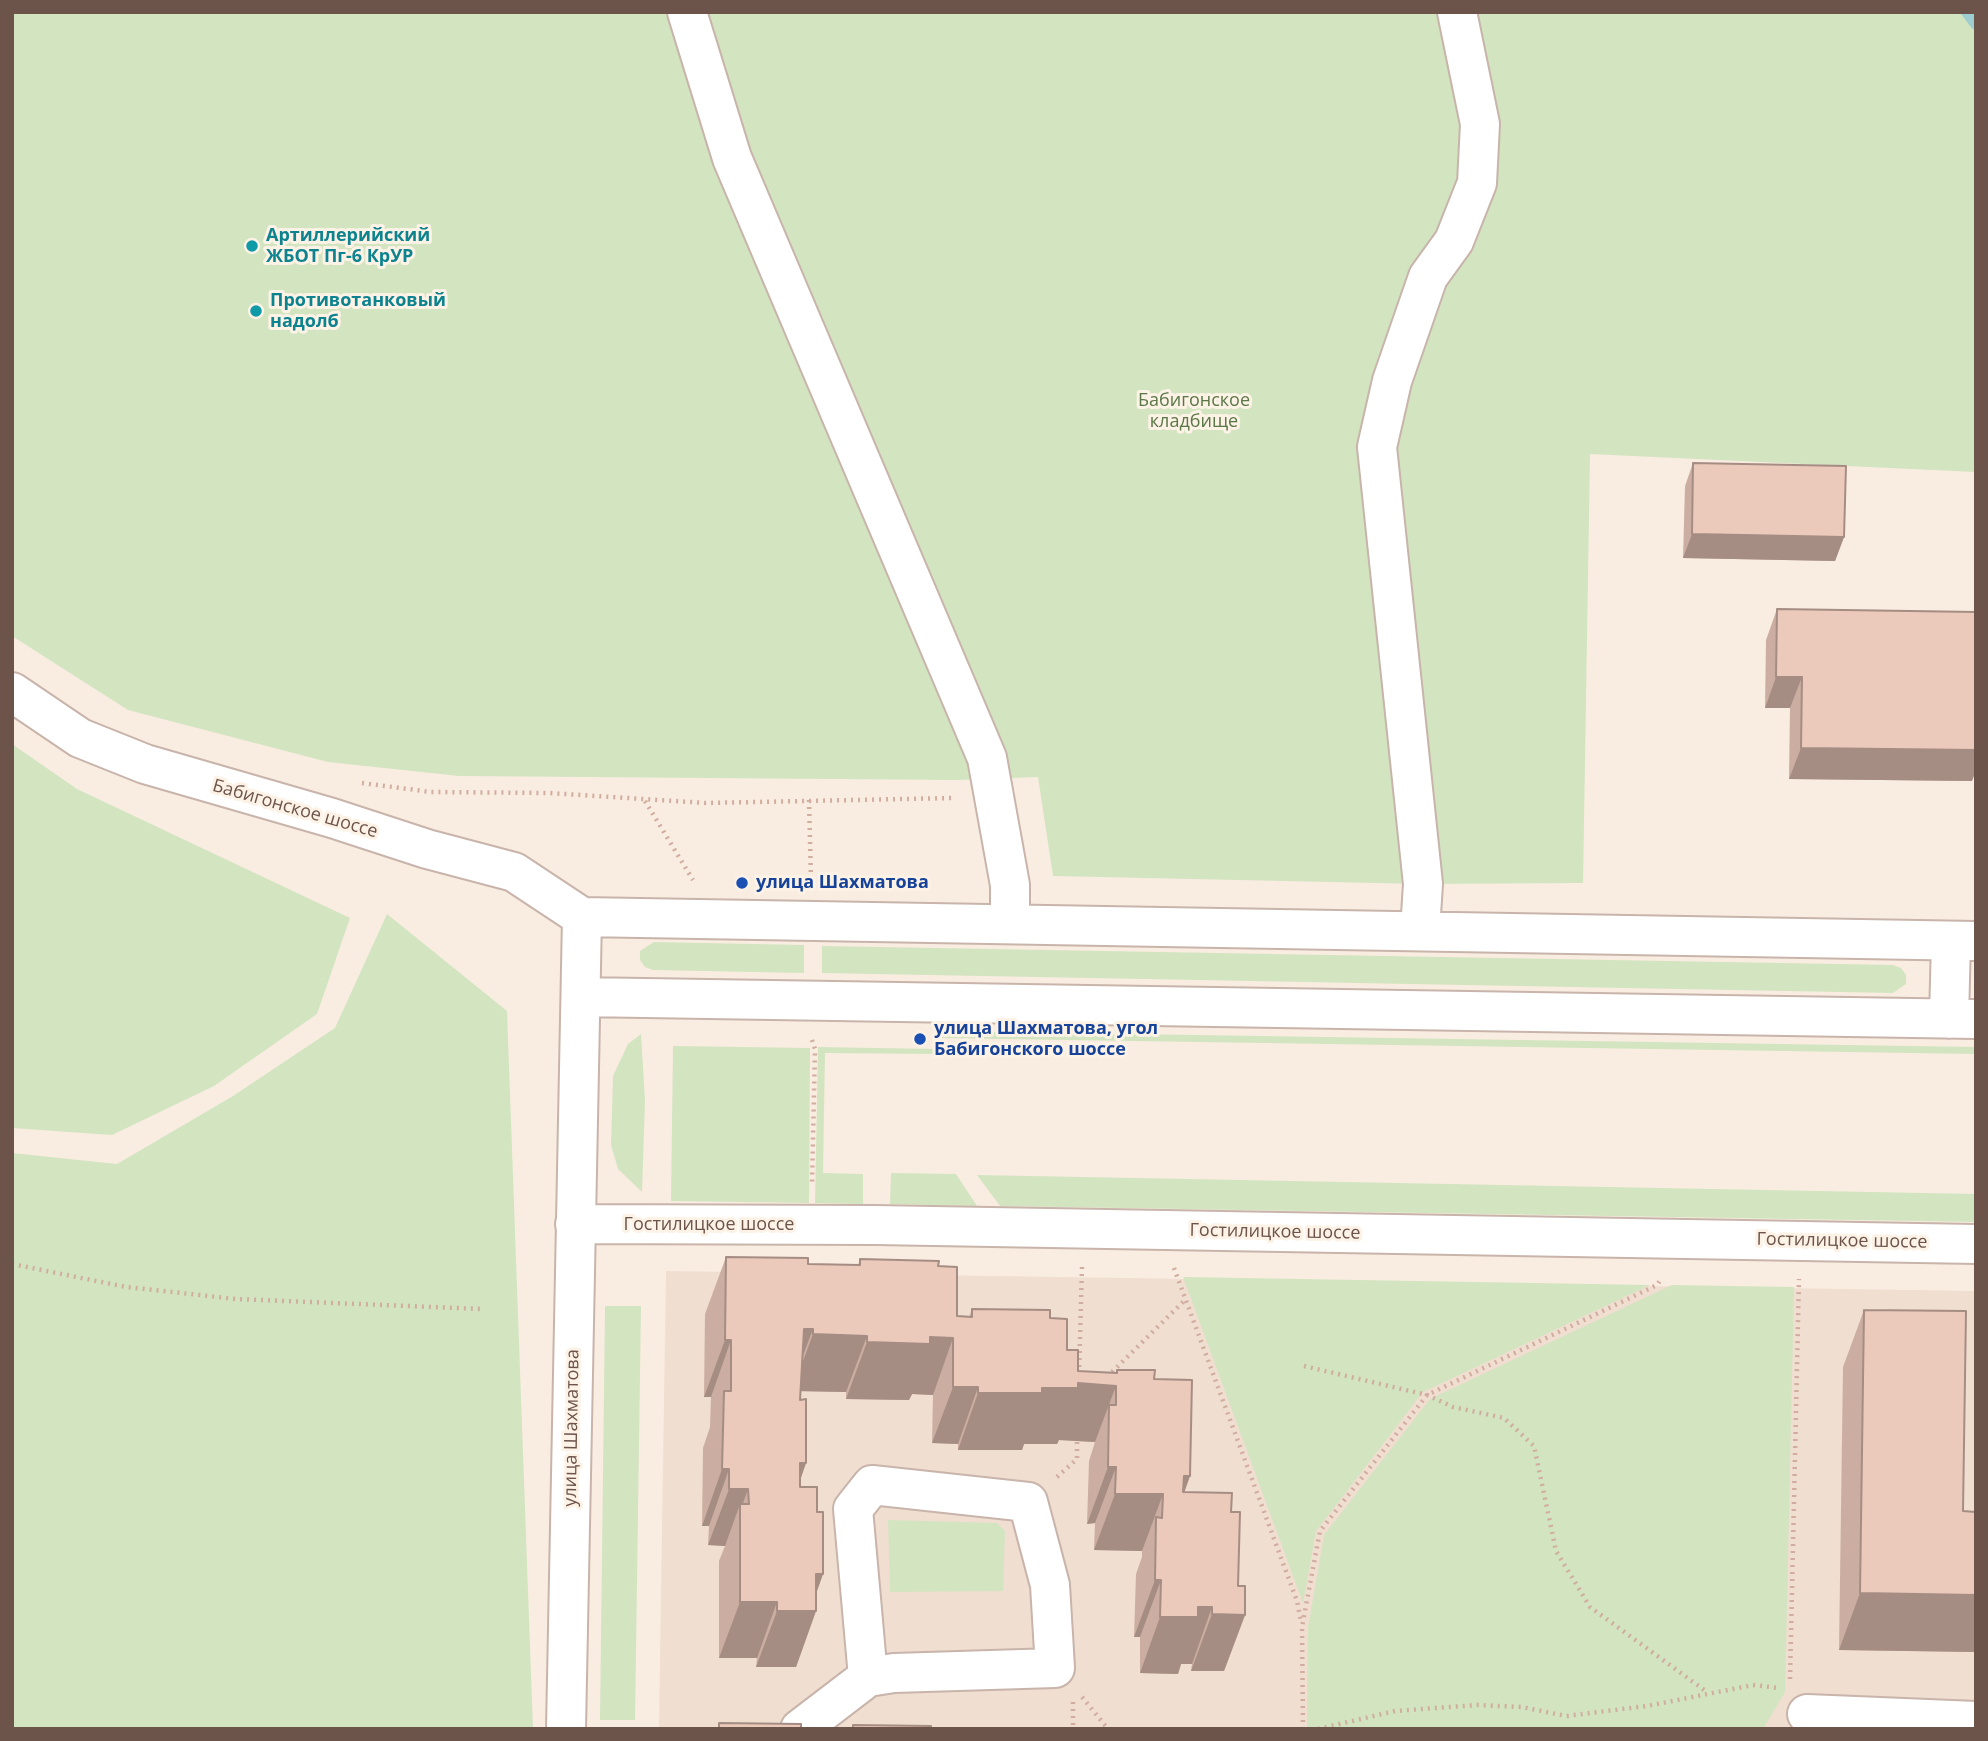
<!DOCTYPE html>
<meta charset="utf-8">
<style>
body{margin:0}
#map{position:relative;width:1988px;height:1741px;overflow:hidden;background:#f9ede1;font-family:"Open Sans",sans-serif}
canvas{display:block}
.frame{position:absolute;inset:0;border:14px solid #6d544b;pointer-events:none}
</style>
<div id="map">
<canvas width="1988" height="1741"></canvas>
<div class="frame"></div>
</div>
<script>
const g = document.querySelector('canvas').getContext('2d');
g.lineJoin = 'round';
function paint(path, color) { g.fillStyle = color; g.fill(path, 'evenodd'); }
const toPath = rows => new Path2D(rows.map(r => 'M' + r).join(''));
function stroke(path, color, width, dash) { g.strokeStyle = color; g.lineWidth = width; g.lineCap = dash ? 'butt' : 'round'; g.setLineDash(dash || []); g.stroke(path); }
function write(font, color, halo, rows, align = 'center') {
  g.font = font + ' "Open Sans",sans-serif'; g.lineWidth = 6; g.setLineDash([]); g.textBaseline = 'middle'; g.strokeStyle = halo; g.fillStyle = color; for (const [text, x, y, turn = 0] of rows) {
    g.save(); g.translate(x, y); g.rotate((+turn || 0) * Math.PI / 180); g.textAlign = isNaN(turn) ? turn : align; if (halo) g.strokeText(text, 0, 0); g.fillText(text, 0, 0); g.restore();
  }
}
const residential = toPath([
 [666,1271,1976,1291,1976,1729,659,1729]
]);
const green = toPath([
 [12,12,1976,12,1975,472,1590,454,1583,883,1423,884,1053,876,1038,777,958,780,459,776,328,762,128,710,12,636],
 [12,744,77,789,350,918,317,1014,214,1086,112,1135,12,1128],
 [387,914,507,1011,533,1729,12,1729,12,1153,117,1164,233,1096,335,1028],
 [654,942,804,945,804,973,653,970,645,967,640,960,640,951],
 [822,946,1893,965,1901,968,1906,975,1906,984,1893,993,822,973],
 [936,1031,1976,1047,1976,1054,940,1038,939,1054,825,1053,823,1173,863,1174,863,1204,815,1203,818,1047,935,1049],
 [641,1034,645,1101,642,1192,618,1169,611,1145,613,1076,628,1044],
 [673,1046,810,1048,809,1203,671,1201],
 [891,1173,956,1174,977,1206,890,1204],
 [977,1175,1976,1194,1976,1222,1000,1206],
 [1183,1277,1650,1285,1423,1392,1316,1531,1303,1603],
 [1672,1285,1794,1287,1785,1692,1763,1729,1307,1729,1308,1627,1324,1535,1430,1399],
 [605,1306,641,1306,635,1720,600,1720],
 [888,1520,997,1523,1005,1531,1003,1591,890,1592]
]);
const stream = toPath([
 [1967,12,1976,24]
]);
const path = toPath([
 [362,783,431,792,549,793,706,803,954,798],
 [809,800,811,881],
 [645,801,693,880],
 [812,1040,815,1049,812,1185],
 [12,1264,126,1287,236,1299,481,1309],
 [1174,1268,1297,1601,1301,1622],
 [1304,1366,1427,1395,1453,1407,1504,1418,1534,1446,1556,1551,1590,1607,1707,1692],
 [1079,1374,1082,1267],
 [1107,1377,1186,1299],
 [1057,1477,1077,1459,1077,1442],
 [1790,1679,1799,1279],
 [1082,1697,1108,1729],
 [1073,1702,1073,1729],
 [1303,1729,1302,1627,1320,1531,1427,1395,1657,1285,1661,1279],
 [1318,1729,1395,1711,1477,1705,1522,1707,1566,1716,1647,1706,1753,1685,1779,1688]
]);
const minor = toPath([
 [687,12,732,158,987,758,1010,885,1010,923],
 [12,692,80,738,145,764,332,818,427,849,514,872,582,917],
 [582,917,1976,941],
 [1420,930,1423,884,1377,447,1392,381,1428,277,1454,241,1477,183,1480,124,1457,12],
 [581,997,1976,1019],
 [1949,1019,1951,941],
 [575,1224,875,1225,1976,1244],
 [1807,1714,1976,1721],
 [566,1729,582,917],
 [800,1729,868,1677,894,1673,1055,1668,1050,1585,1028,1502,872,1485,853,1509,868,1677]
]);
const wall = toPath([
 [1693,463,1844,537,1835,561,1683,558,1685,486],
 [1777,609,1972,781,1789,779,1790,708,1765,708,1766,640],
 [726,1257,808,1264,858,1265,860,1259,938,1266,957,1316,969,1317,972,1309,1050,1318,1078,1371,1115,1373,1117,1370,1154,1379,1190,1476,1184,1492,1231,1512,1238,1586,1245,1615,1224,1671,1191,1671,1192,1664,1181,1664,1178,1674,1140,1673,1140,1637,1134,1637,1136,1574,1142,1557,1142,1551,1094,1550,1095,1523,1087,1524,1089,1461,1095,1442,1059,1440,1057,1444,1024,1444,1022,1450,958,1450,958,1444,932,1443,933,1395,912,1394,909,1400,846,1399,846,1392,801,1391,800,1400,806,1463,800,1481,800,1487,817,1512,823,1574,816,1593,816,1611,796,1667,756,1667,757,1658,719,1658,719,1561,725,1546,708,1545,709,1526,702,1526,703,1448,710,1427,711,1397,704,1397,705,1314],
 [1864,1310,1963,1511,1976,1512,1976,1652,1839,1650,1843,1367]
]);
const shadedWall = toPath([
 [1692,534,1844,537,1835,561,1683,558],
 [1776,677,1802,677,1790,708,1765,708],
 [1801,748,1976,750,1976,771,1972,781,1789,779],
 [804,1329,813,1329,792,1385],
 [813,1334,867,1336,846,1392,792,1391],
 [930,1337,953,1338,933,1395,912,1394,909,1400,846,1399,867,1342],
 [725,1340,731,1340,711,1397,704,1397],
 [1078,1383,1116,1386,1095,1442,1059,1440,1057,1444,1024,1444,1022,1450,958,1450,978,1393],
 [953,1387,978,1387,958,1444,932,1443],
 [800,1463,806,1463,786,1520],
 [1108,1467,1116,1467,1095,1523,1087,1524],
 [722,1469,729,1469,709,1526,702,1526],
 [1184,1476,1190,1476,1170,1533],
 [729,1489,748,1489,740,1512,740,1504,725,1546,708,1545],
 [1115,1494,1163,1494,1142,1551,1094,1550],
 [816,1574,823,1574,810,1611,816,1611,796,1667,756,1667,777,1611],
 [1155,1580,1161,1580,1140,1637,1134,1637],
 [1860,1593,1976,1595,1976,1652,1839,1650],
 [740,1602,777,1602,757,1658,719,1658],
 [1198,1607,1212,1607,1192,1664,1181,1664,1178,1674,1140,1673,1160,1617],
 [1212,1614,1245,1615,1224,1671,1191,1671]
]);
const building = toPath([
 [1693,463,1846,466,1844,537,1692,534,1693,463],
 [1777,609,1976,612,1976,750,1801,748,1802,677,1776,677,1777,609],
 [726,1257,808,1258,808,1264,860,1265,860,1259,939,1261,938,1266,957,1267,957,1316,972,1317,972,1309,1050,1310,1050,1318,1067,1319,1067,1350,1078,1350,1078,1371,1117,1373,1117,1370,1155,1370,1154,1379,1192,1380,1190,1476,1184,1476,1183,1492,1232,1493,1231,1512,1240,1512,1238,1586,1245,1586,1245,1615,1212,1614,1212,1607,1198,1607,1198,1617,1160,1617,1161,1580,1155,1580,1156,1517,1162,1518,1163,1494,1115,1494,1116,1467,1108,1467,1109,1405,1116,1405,1116,1386,1078,1383,1078,1388,1042,1388,1042,1393,978,1393,978,1387,953,1387,953,1338,930,1337,930,1344,867,1342,867,1336,813,1334,813,1329,804,1329,800,1400,806,1399,806,1463,800,1463,800,1487,817,1487,817,1512,823,1512,823,1574,816,1574,816,1611,777,1611,777,1602,740,1602,740,1504,749,1504,748,1489,729,1489,729,1469,722,1469,724,1391,731,1391,731,1340,725,1340,726,1257],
 [1864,1310,1966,1311,1963,1511,1976,1512,1976,1595,1860,1593,1864,1310],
 [719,1723,801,1724,801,1729,719,1729,719,1723],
 [853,1725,931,1726,931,1729,853,1729,853,1725]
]);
const markers = [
 [252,246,7,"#0f9aa8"],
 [256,311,7,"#0f9aa8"],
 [742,883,7,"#1a4fb4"],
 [920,1039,7,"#1a4fb4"]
];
const cultureNames = [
 ["Артиллерийский",266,236],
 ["ЖБОТ Пг-6 КрУР",266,257],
 ["Противотанковый",270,301],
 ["надолб",270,322]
];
const parkNames = [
 ["Бабигонское",1194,401],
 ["кладбище",1194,422]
];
const streetNames = [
 ["Бабигонское шоссе",295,809,16],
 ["Гостилицкое шоссе",709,1225],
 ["Гостилицкое шоссе",1275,1232,1],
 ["Гостилицкое шоссе",1842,1241,1],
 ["улица Шахматова",572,1428,-89]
];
const transitNames = [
 ["улица Шахматова",756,883],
 ["улица Шахматова, угол",934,1029],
 ["Бабигонского шоссе",934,1050]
];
paint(residential, '#f0ded0');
paint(green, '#d3e4c1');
stroke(stream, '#9fced1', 12);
stroke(minor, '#c8b4aa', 42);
stroke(path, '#d0ad9f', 4.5, [2, 5]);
stroke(minor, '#fff', 38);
paint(wall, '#cbaea1');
paint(shadedWall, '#a58d83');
paint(building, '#eccabb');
stroke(building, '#a58d83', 2);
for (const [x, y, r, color] of markers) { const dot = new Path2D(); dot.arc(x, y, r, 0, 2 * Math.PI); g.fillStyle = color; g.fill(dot); stroke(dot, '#fdf2e6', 2.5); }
write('bold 18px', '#0d838f', '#fdf2e6', cultureNames, 'left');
write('18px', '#5a7847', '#fdf2e6', parkNames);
write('18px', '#6d544b', '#fdf2e6', streetNames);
write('bold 18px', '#164399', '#fdf2e6', transitNames, 'left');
</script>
